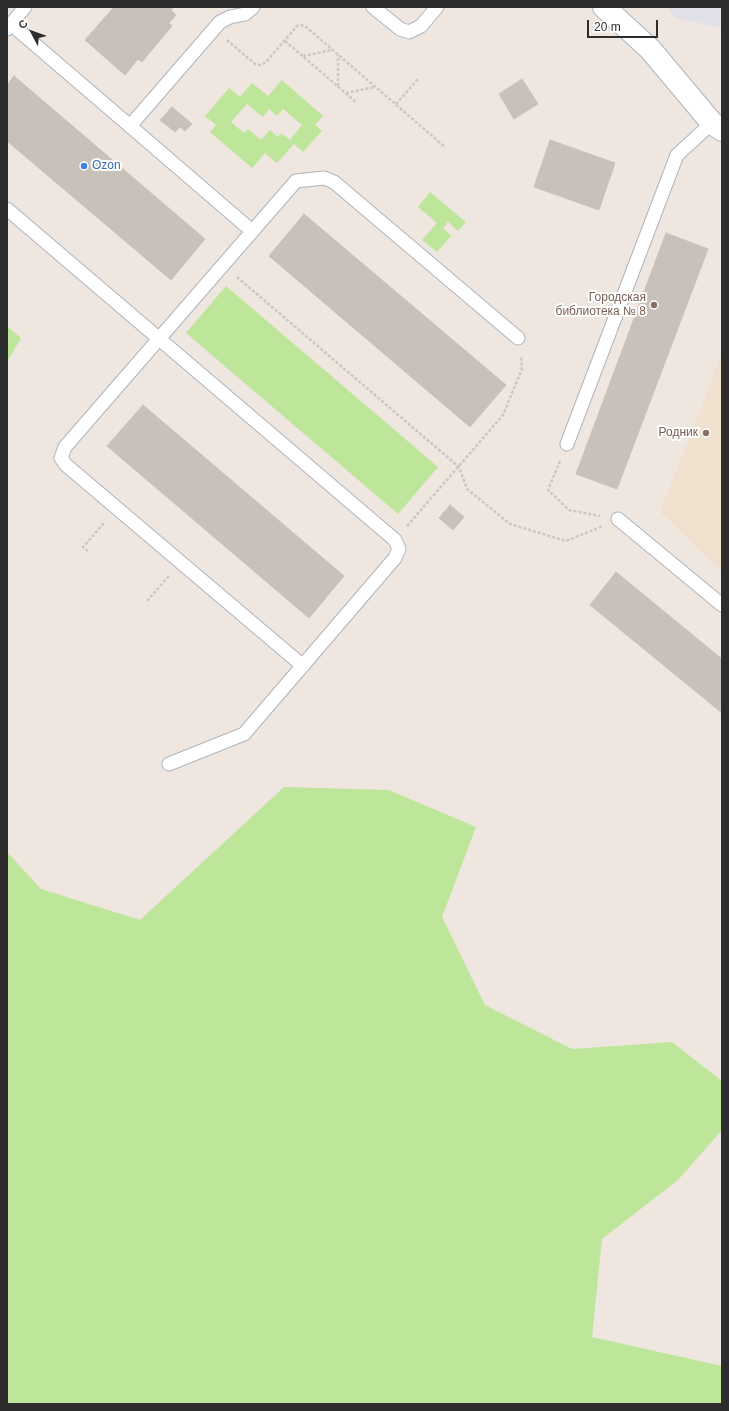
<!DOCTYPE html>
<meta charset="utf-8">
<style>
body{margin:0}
#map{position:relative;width:729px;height:1411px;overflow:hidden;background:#eee6df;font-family:Arial,sans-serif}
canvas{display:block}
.frame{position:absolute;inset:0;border:8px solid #2d2d2d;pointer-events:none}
.north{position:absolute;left:12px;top:12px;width:40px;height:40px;-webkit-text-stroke:3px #fff;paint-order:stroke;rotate:311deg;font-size:11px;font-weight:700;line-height:16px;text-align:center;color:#2d2d2d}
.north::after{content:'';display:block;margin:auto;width:14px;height:18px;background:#2d2d2d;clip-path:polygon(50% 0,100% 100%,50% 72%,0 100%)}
.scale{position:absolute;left:587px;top:20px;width:71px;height:18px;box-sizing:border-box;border:2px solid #2d2d2d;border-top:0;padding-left:5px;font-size:12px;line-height:14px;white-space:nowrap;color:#2d2d2d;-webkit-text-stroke:3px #fff;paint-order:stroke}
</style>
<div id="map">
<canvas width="729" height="1411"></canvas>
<div class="frame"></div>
<div class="north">С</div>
<div class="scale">20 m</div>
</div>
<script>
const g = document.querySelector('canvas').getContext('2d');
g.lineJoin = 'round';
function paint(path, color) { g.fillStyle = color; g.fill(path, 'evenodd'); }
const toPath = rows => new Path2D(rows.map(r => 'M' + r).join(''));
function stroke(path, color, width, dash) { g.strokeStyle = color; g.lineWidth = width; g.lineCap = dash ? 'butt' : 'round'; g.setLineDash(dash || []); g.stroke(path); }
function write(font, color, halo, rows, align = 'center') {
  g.font = font + ' Arial,sans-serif'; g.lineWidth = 4; g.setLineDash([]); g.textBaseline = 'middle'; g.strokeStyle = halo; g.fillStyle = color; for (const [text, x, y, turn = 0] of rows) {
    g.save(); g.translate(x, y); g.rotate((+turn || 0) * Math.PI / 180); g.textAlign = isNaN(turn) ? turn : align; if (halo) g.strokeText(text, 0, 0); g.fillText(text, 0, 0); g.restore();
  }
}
const industrial = toPath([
 [667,7,722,7,722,28,675,18]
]);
const education = toPath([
 [722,354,722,571,660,512]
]);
const green = toPath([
 [282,80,323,116,315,125,322,131,303,152,294,144,277,163,265,153,252,168,210,132,216,125,205,116,229,88,240,97,252,83,268,96],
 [247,104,263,117,269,109,277,116,283,109,302,125,290,140,281,133,278,137,270,130,261,140,248,129,244,133,231,122],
 [430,192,466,222,458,231,448,222,443,228,451,236,437,252,422,240,437,223,418,207],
 [226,286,438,467,398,514,186,333],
 [7,326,21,338,7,362],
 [284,787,389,790,476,827,442,917,485,1005,572,1049,672,1042,722,1081,722,1130,678,1180,602,1239,592,1337,722,1366,722,1404,7,1403,7,852,41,889,140,920]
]);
const building = toPath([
 [114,7,174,7,171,10,176,15,169,23,172,26,142,62,138,59,125,75,85,40,114,7],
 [14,76,205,239,171,280,7,141,7,85,14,76],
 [522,79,538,104,514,119,499,94,522,79],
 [172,107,192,124,185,131,180,127,175,132,160,120,172,107],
 [550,140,615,163,599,210,534,187,550,140],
 [304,214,506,385,470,427,269,256,304,214],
 [666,233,708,249,617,489,576,474,666,233],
 [143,405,344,576,309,618,107,446,143,405],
 [450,505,464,517,453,530,439,518,450,505],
 [616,572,722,659,722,713,590,605,616,572]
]);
const path = toPath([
 [227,40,255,64,261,65,266,62,297,26,301,25,305,26,445,147],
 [285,41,357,103],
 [303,56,332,50],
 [338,86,338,55],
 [346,93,375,87],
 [396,104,418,79],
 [237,277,459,467,467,489,510,524,566,541,603,526],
 [560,461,548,490,569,510,600,516],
 [407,526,503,415,522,369,521,356],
 [88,551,83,547,105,522],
 [147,601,169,576]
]);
const lane = toPath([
 [373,7,400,29,409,32,421,26,437,7],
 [11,24,130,126,220,22,230,17,245,14,253,7],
 [7,29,25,7],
 [130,126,252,231],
 [7,209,395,540,399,549,395,558,244,734,169,764],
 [567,444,677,155,712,123],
 [618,519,722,605],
 [303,666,66,465,61,458,65,447,296,181,324,178,334,182,518,338]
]);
const secondary = toPath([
 [604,7,650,49,712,123,722,130]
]);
const markers = [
 [84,166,4,"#3f7fe0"],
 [654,305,4,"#8d6e63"],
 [706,433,4,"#8d6e63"]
];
const shopNames = [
 ["Ozon",92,166]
];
const educationNames = [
 ["Городская",646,298],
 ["библиотека № 8",646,312],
 ["Родник",698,433]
];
paint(industrial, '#e1dfe7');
paint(education, '#f0e1cf');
paint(green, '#bee69b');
paint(building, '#c7c1ba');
stroke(building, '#cac1b8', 1);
stroke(lane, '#afb4bd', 15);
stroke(secondary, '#afb4bd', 24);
stroke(path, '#c8c8c8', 2.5, [3, 2]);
stroke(lane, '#fff', 13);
stroke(secondary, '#fff', 22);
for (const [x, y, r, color] of markers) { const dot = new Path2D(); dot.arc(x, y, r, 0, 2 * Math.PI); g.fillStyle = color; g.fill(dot); stroke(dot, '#fff', 1.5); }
write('12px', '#366cbe', '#fff', shopNames, 'left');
write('12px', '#785e54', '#fff', educationNames, 'right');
</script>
